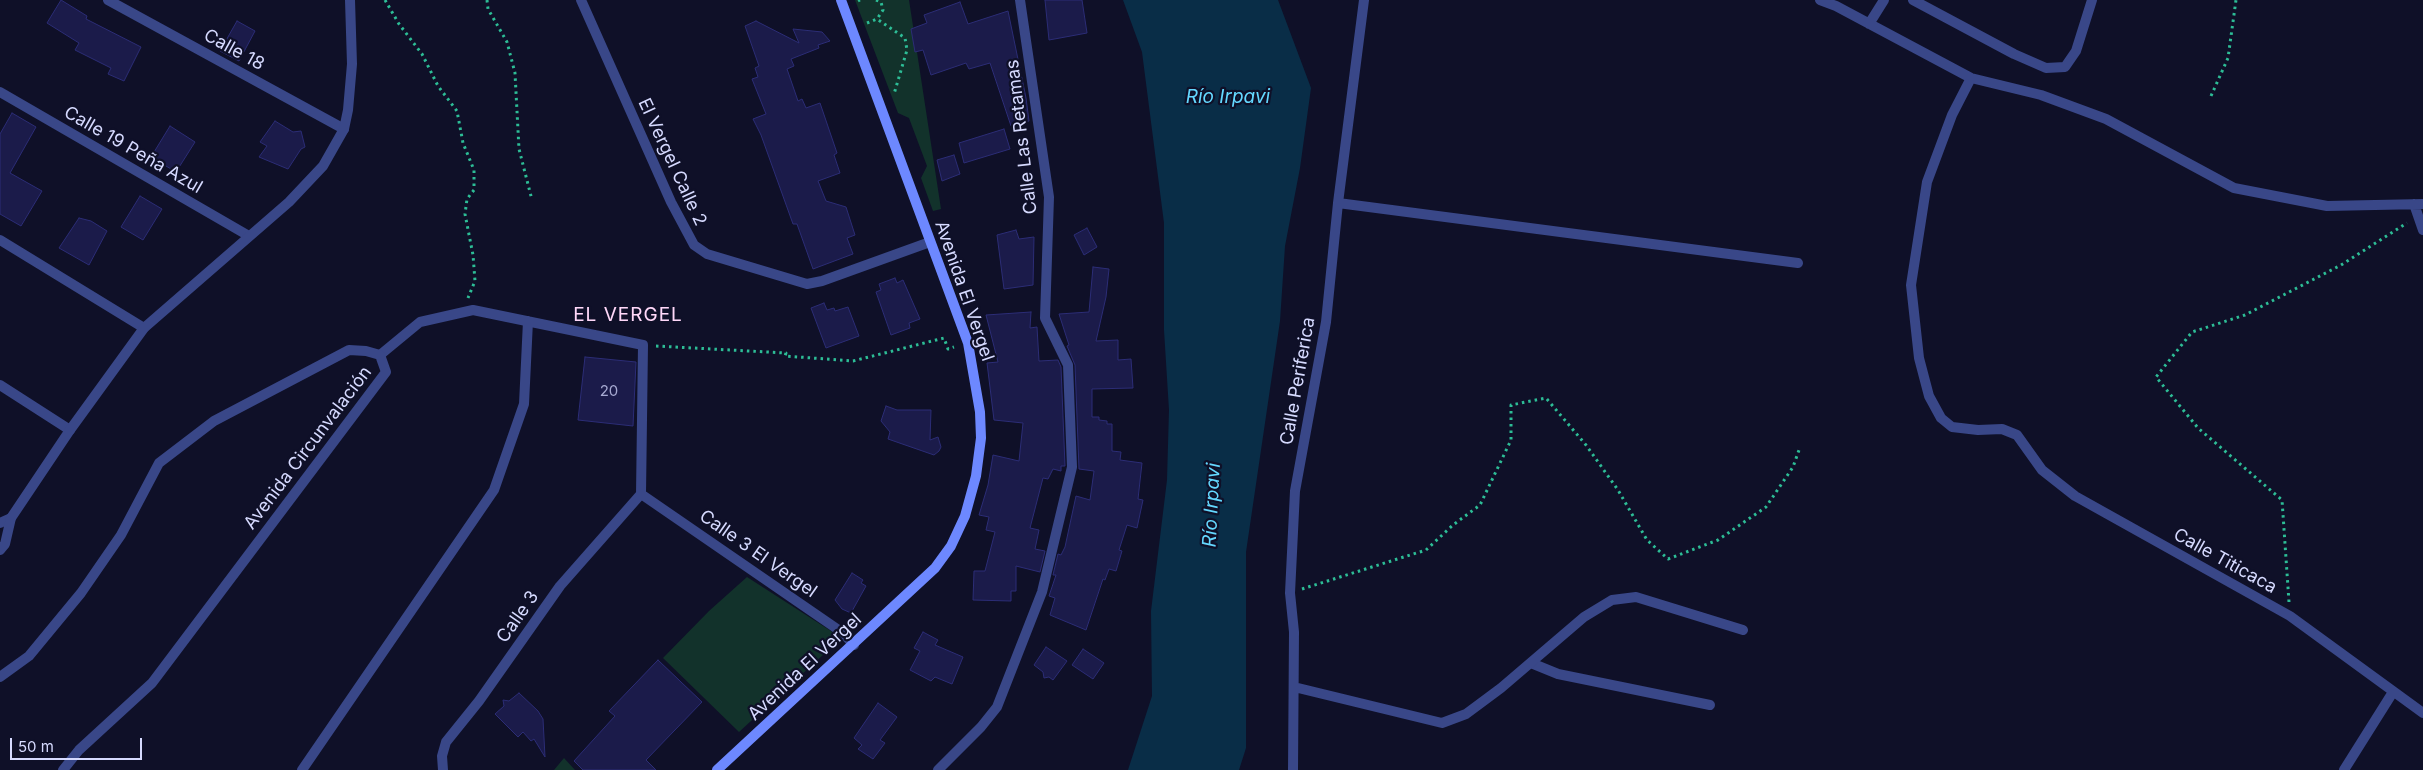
<!DOCTYPE html>
<meta charset="utf-8">
<style>
body{margin:0}
#map{position:relative;width:2423px;height:770px;overflow:hidden;background:#0f1028;font-family:Inter,sans-serif}
canvas{display:block}
.scale{position:absolute;left:10px;top:738px;width:132px;height:22px;box-sizing:border-box;border:2px solid #d6daff;border-top:0;padding-left:6px;font-size:15px;line-height:18px;white-space:nowrap;color:#d6daff;-webkit-text-stroke:4px #0f1028;paint-order:stroke}
</style>
<div id="map">
<canvas width="2423" height="770"></canvas>
<div class="scale">50 m</div>
</div>
<script>
const g = document.querySelector('canvas').getContext('2d');
g.lineJoin = 'round';
function paint(path, color) { g.fillStyle = color; g.fill(path, 'evenodd'); }
const toPath = rows => new Path2D(rows.map(r => 'M' + r).join(''));
function stroke(path, color, width, dash) { g.strokeStyle = color; g.lineWidth = width; g.lineCap = dash ? 'butt' : 'round'; g.setLineDash(dash || []); g.stroke(path); }
function write(font, color, halo, rows, align = 'center') {
  g.font = font + ' Inter,sans-serif'; g.lineWidth = 4.5; g.setLineDash([]); g.textBaseline = 'middle'; g.strokeStyle = halo; g.fillStyle = color; for (const [text, x, y, turn = 0] of rows) {
    g.save(); g.translate(x, y); g.rotate((+turn || 0) * Math.PI / 180); g.textAlign = isNaN(turn) ? turn : align; if (halo) g.strokeText(text, 0, 0); g.fillText(text, 0, 0); g.restore();
  }
}
const green = toPath([
 [855,0,909,0,941,209,933,211,921,178,927,166,909,118,898,113],
 [747,577,834,633,836,643,739,732,663,658,709,611],
 [564,758,575,770,554,770]
]);
const water = toPath([
 [1123,0,1278,0,1311,88,1300,168,1285,246,1280,321,1246,552,1246,748,1239,770,1128,770,1152,696,1151,611,1167,480,1169,410,1164,330,1164,223,1142,52]
]);
const building = toPath([
 [61,0,87,16,86,19,141,47,124,81,108,74,111,68,75,50,79,43,47,23,61,0],
 [1045,0,1082,0,1087,33,1049,40,1045,0],
 [960,2,968,24,1008,11,1026,98,1029,121,1011,126,990,63,969,69,966,63,931,75,923,50,915,52,911,29,927,23,924,15,960,2],
 [237,21,255,31,239,61,220,51,237,21],
 [756,21,799,43,793,29,822,32,830,41,818,45,819,48,791,59,794,66,787,69,798,101,802,99,806,108,820,103,837,153,834,155,840,173,818,181,826,201,846,207,855,235,847,238,853,254,813,269,797,224,793,224,761,135,753,119,766,114,752,79,758,77,755,68,759,66,745,26,756,21],
 [12,113,36,127,10,173,42,191,21,226,0,214,0,134,12,113],
 [275,121,293,132,301,131,305,147,301,149,288,169,259,157,267,146,260,142,275,121],
 [170,126,195,142,176,172,151,157,170,126],
 [1004,129,1010,149,964,163,959,143,1004,129],
 [954,155,960,174,942,181,937,160,954,155],
 [140,196,162,209,143,240,121,227,140,196],
 [79,218,91,221,107,231,89,265,59,248,79,218],
 [1087,228,1097,247,1084,255,1074,235,1087,228],
 [1016,230,1019,239,1034,237,1033,285,1004,289,997,235,1016,230],
 [1093,267,1109,269,1106,297,1096,341,1118,340,1118,360,1131,359,1133,388,1092,389,1092,417,1099,417,1099,420,1107,421,1107,424,1112,424,1112,451,1121,452,1120,460,1142,463,1138,499,1143,500,1137,528,1127,525,1119,550,1122,551,1116,571,1109,569,1105,580,1103,579,1086,630,1050,615,1055,598,1049,596,1056,575,1053,575,1058,554,1061,555,1065,547,1076,496,1090,500,1094,471,1079,469,1075,365,1067,346,1069,345,1059,314,1089,312,1093,267],
 [895,278,897,283,903,280,920,319,909,323,910,328,891,335,876,292,881,290,879,284,895,278],
 [824,303,827,310,834,308,835,311,848,307,859,336,826,348,811,308,824,303],
 [1031,312,1030,328,1037,327,1039,361,1058,360,1061,367,1065,466,1061,466,1061,471,1053,469,1048,479,1043,478,1030,528,1039,530,1035,549,1045,551,1040,572,1016,566,1016,591,1011,591,1011,601,973,600,974,571,985,571,995,532,986,530,989,517,979,515,988,485,993,455,1019,461,1023,423,994,420,987,363,998,362,986,315,1031,312],
 [585,357,636,362,633,426,578,420,585,357],
 [886,406,897,410,931,410,930,440,938,437,941,447,939,451,934,455,888,439,890,432,881,421,886,406],
 [852,573,863,580,861,583,866,586,851,613,842,609,835,600,852,573],
 [923,632,938,640,935,645,963,657,952,684,935,677,931,681,910,670,920,651,914,648,923,632],
 [1046,647,1067,661,1053,680,1049,677,1044,678,1043,672,1034,665,1046,647],
 [1083,649,1104,663,1093,679,1072,665,1083,649],
 [658,660,702,702,646,760,656,770,583,770,574,761,615,716,609,711,658,660],
 [519,693,538,711,543,719,545,757,534,739,531,741,523,732,518,737,495,714,504,706,503,700,509,701,519,693],
 [878,703,897,717,880,740,885,743,873,759,858,749,862,745,854,738,878,703]
]);
const path = toPath([
 [385,0,399,24,422,54,438,86,457,111,463,143,474,170,474,190,467,199,465,214,473,255,475,281,468,298],
 [487,0,488,9,507,42,515,73,519,149,532,200],
 [876,0,881,2,883,10,877,19],
 [858,1,860,0],
 [867,23,877,19,905,38,907,50,894,94],
 [2211,96,2228,58,2236,0],
 [656,346,786,353,785,356,853,361,944,338,948,349,954,347],
 [1302,589,1426,550,1453,525,1480,505,1511,440,1511,405,1546,398,1586,445,1618,490,1647,540,1668,559,1718,540,1766,507,1793,467,1799,450],
 [2289,602,2282,500,2198,428,2156,377,2192,332,2245,315,2341,265,2407,223]
]);
const service = toPath([
 [1531,663,1558,674,1710,705]
]);
const minor = toPath([
 [108,0,344,129],
 [581,0,671,202,694,245,707,254,807,284,822,281,930,242],
 [1820,0,1836,6,1971,78,2041,95,2106,119,2234,188,2327,206,2423,204],
 [1913,0,2014,54,2046,68,2065,67,2076,51,2092,0],
 [1869,24,1884,0],
 [1971,78,1952,115,1927,182,1911,285,1919,358,1929,396,1941,418,1952,427,1978,430,2002,429,2017,435,2042,470,2075,496,2290,616,2423,713],
 [0,92,249,236],
 [1338,203,1798,263],
 [2414,204,2423,230],
 [0,240,144,328],
 [380,355,420,322,473,310,643,345,641,494],
 [0,385,70,430],
 [641,494,843,633,854,645],
 [0,523,11,518],
 [1294,687,1442,723,1466,714,1501,688,1584,617,1612,600,1636,597,1743,630],
 [302,770,494,490,524,404,528,321],
 [443,770,442,756,446,742,479,701,560,586,641,494],
 [1293,770,1294,632,1290,593,1295,491,1326,322,1338,203,1364,0],
 [2344,770,2393,692]
]);
const tertiary = toPath([
 [0,550,5,544,11,518,70,430,144,328,289,202,323,166,344,129,348,110,352,64,350,0],
 [0,677,29,656,81,593,121,535,159,463,214,421,349,350,366,351,380,355,386,372,152,683,79,750,63,770],
 [938,770,981,727,997,707,1042,592,1072,467,1068,365,1045,318,1049,197,1020,0]
]);
const secondary = toPath([
 [717,770,935,568,951,546,965,516,976,476,981,438,980,412,968,343,841,0]
]);
const numberNames = [
 ["20",609,391]
];
const streetNames = [
 ["Calle 18",234,50,29],
 ["Calle Las Retamas",1022,137,-97],
 ["Calle 19 Peña Azul",133,150,30],
 ["El Vergel Calle 2",672,162,65],
 ["Avenida El Vergel",964,291,71],
 ["Calle Periferica",1298,381,-80],
 ["Avenida Circunvalación",308,448,-53],
 ["Calle 3 El Vergel",758,554,35],
 ["Calle Titicaca",2225,561,29],
 ["Calle 3",518,617,-55],
 ["Avenida El Vergel",805,667,-43]
];
const waterNames = [
 ["Río Irpavi",1228,97],
 ["Río Irpavi",1212,505,-87]
];
const neighbourhoodNames = [
 ["EL VERGEL",628,315]
];
paint(green, '#12322b');
paint(water, '#092d47');
paint(building, '#1b1b4a');
stroke(building, '#2c2d76', 1);
stroke(path, '#2dbd96', 3, [2.5, 4]);
stroke(service, '#394788', 10);
stroke(minor, '#394788', 10);
stroke(tertiary, '#394788', 10);
stroke(secondary, '#6d88ff', 10);
write('15px', '#a7aad2', null, numberNames);
write('18px', '#d6daff', '#0f1028', streetNames);
write('italic 19px', '#64d8ff', '#0f1028', waterNames);
g.letterSpacing = '1px';
write('19px', '#ffd8f9', '#0f1028', neighbourhoodNames);
g.letterSpacing = '0px';
</script>
